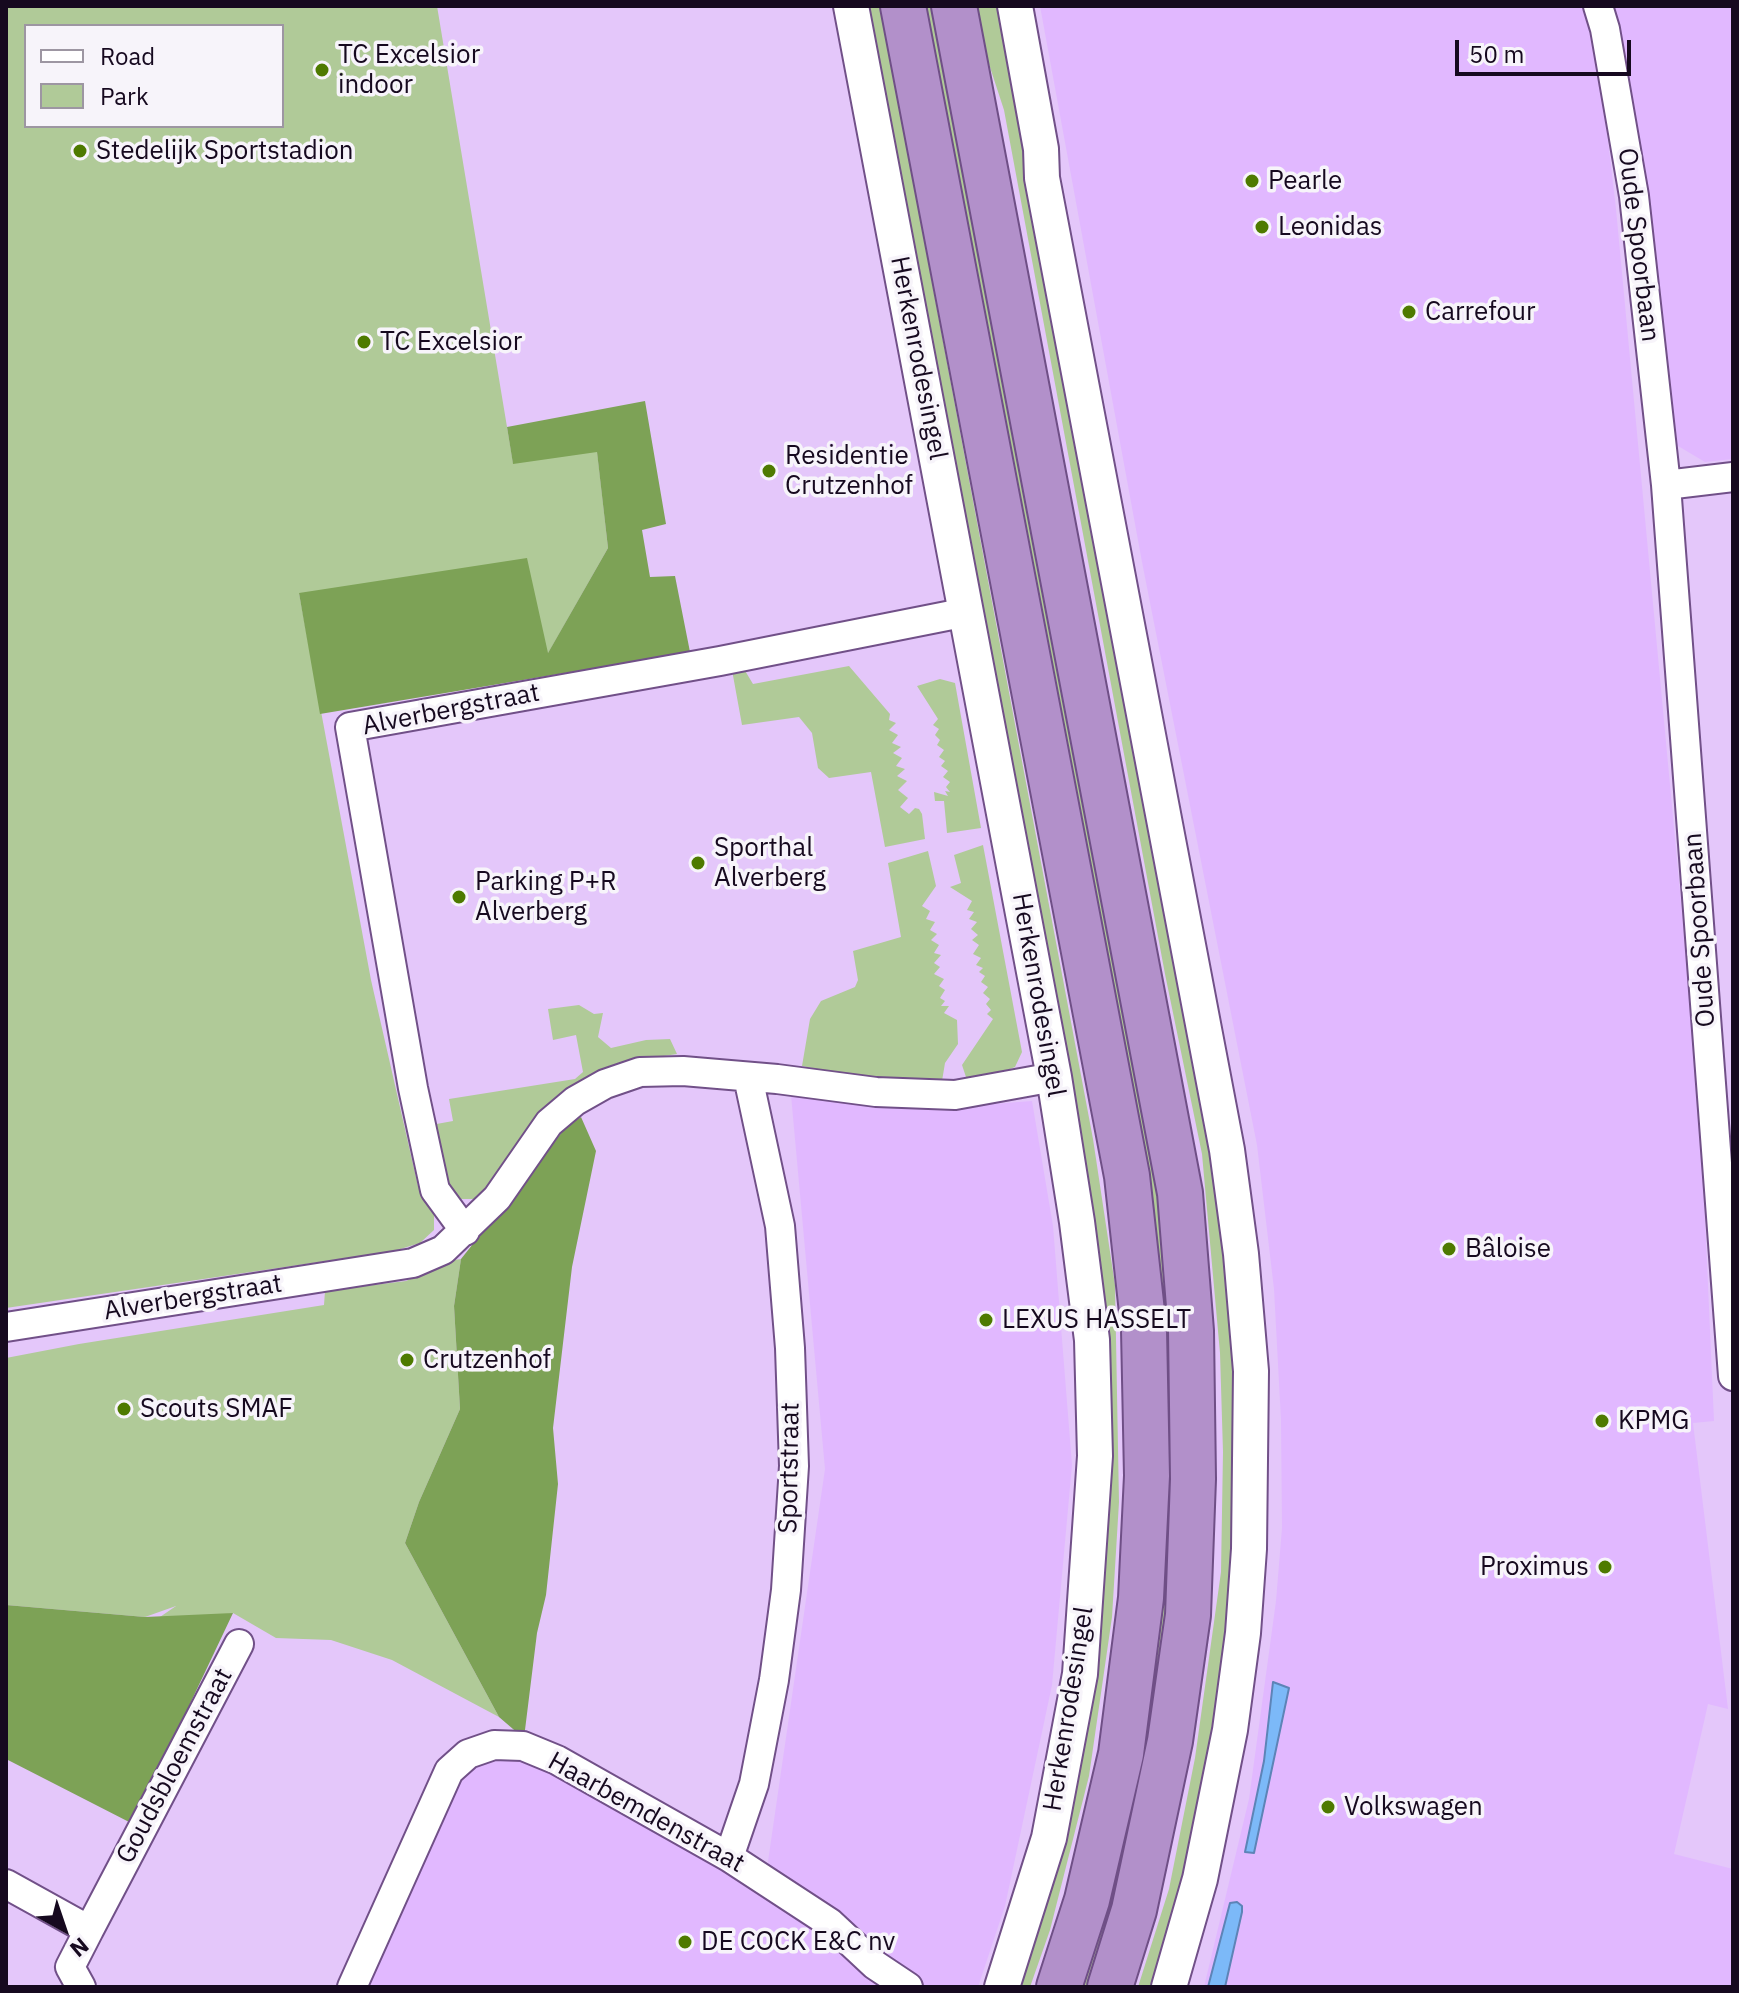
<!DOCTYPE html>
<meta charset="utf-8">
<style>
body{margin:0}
#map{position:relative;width:1739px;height:1993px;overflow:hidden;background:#e4c7fa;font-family:"IBM Plex Sans",sans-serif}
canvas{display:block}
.frame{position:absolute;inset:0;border:8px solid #16091f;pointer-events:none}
.legend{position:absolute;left:24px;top:24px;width:260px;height:104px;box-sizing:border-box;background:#f7f4fa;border:2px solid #9d96a2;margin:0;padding:10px 14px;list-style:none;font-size:24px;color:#16091f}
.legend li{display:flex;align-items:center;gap:16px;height:40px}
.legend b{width:40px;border:2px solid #9d96a2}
.north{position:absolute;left:24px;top:1889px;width:80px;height:80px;-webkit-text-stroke:6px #f7f4fa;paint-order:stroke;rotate:140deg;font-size:22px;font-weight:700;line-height:32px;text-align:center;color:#16091f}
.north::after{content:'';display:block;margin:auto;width:28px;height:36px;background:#16091f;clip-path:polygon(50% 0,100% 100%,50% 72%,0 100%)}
.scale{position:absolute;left:1455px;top:40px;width:176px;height:36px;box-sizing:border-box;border:4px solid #16091f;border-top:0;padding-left:10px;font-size:24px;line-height:28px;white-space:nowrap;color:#16091f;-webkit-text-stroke:6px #f7f4fa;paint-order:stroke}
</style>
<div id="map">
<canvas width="1739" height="1993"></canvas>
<div class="frame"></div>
<ul class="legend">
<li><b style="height:10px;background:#fff"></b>Road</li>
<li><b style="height:22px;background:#b0ca98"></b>Park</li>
</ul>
<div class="north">N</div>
<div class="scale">50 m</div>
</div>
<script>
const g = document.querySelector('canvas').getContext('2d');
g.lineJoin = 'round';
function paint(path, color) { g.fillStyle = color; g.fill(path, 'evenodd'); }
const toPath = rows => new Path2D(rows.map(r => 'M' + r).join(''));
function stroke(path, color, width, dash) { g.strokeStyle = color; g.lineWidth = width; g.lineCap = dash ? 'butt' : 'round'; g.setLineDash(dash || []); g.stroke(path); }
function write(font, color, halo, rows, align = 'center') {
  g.font = font + ' "IBM Plex Sans",sans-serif'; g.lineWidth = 7; g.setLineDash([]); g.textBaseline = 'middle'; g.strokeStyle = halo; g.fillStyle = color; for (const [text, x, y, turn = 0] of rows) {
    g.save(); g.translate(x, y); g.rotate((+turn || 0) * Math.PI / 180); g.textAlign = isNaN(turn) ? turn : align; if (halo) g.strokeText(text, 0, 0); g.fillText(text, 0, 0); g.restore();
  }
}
const built = toPath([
 [1040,6,1581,6,1588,24,1605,115,1616,209,1700,1105,1714,1421,1693,1423,1728,1709,1708,1704,1674,1854,1733,1869,1733,1987,1204,1987,1249,1799,1276,1601,1282,1528,1281,1420,1274,1289,1257,1145,1142,562],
 [1612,6,1733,6,1733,459,1705,462,1668,440],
 [791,1095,927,1109,1032,1101,1053,1226,1072,1465,1052,1685,1005,1906,978,1987,365,1987,458,1773,488,1758,511,1758,560,1775,764,1889,825,1469]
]);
const green = toPath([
 [6,6,437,6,513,463,597,451,608,548,547,655,299,593,371,980,418,1186,434,1215,434,1230,420,1243,394,1251,6,1308],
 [26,26,282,26,282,126,26,126],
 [862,6,880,6,1093,1139,1115,1285,1119,1502,1112,1617,1089,1776,1050,1930,1030,1987,1018,1987,1105,1460],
 [919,6,943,6,1157,1165,1176,1334,1178,1542,1159,1728,1096,1987,1079,1987,1163,1433],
 [970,6,1002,6,1207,1124,1234,1315,1233,1547,1225,1676,1179,1907,1153,1987,1138,1987,1169,1889,1195,1758,1221,1572,1223,1452,1220,1353,1202,1154,1165,974,1004,110],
 [849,666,890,714,889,720,896,723,889,730,898,735,892,743,901,747,893,753,902,758,896,766,905,769,897,776,907,781,898,790,908,798,900,807,909,814,915,808,919,809,922,814,925,839,885,847,871,772,829,778,818,768,812,733,799,717,742,725,732,670,744,669,753,684],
 [940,679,955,683,981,828,947,833,944,801,935,801,934,792,948,796,945,791,950,792,946,787,950,782,943,777,948,771,941,766,945,761,939,757,944,750,937,745,940,740,935,735,939,729,933,725,938,719,917,686],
 [983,845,1022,1052,1015,1067,997,1074,967,1080,962,1065,993,1019,987,1014,991,1010,986,1004,990,999,983,993,988,987,981,982,985,976,979,972,983,968,976,965,981,958,973,954,979,945,972,940,978,935,971,929,977,922,969,919,974,912,967,910,972,901,950,887,961,883,954,855],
 [928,851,936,886,922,906,930,911,926,919,935,922,930,930,937,934,931,940,939,945,934,953,941,955,934,963,940,967,934,974,944,979,939,986,945,990,940,998,945,1001,941,1006,949,1006,944,1013,957,1020,958,1044,945,1063,942,1081,878,1081,802,1066,810,1019,821,1001,855,987,858,980,853,951,901,937,888,863],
 [579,1005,594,1014,603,1013,598,1037,611,1048,646,1040,670,1039,677,1054,625,1062,567,1088,544,1110,477,1199,460,1199,445,1188,431,1125,453,1121,449,1099,575,1079,583,1072,576,1035,553,1040,548,1009],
 [461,1259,454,1306,460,1409,419,1502,405,1543,499,1717,392,1660,331,1640,276,1638,233,1613,141,1630,176,1606,145,1617,6,1605,6,1358,79,1344,324,1305,325,1291,406,1281,448,1261]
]);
const forest = toPath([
 [645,401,666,524,642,530,650,577,675,576,690,652,320,714,299,593,527,558,548,653,608,548,597,452,513,464,507,427],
 [581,1117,596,1151,572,1267,553,1428,558,1484,546,1595,537,1633,523,1746,520,1735,499,1717,405,1543,419,1502,460,1409,454,1306,461,1259,566,1127],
 [6,1605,145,1617,233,1613,133,1824,6,1759]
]);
const water = toPath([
 [1273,1682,1289,1688,1254,1853,1245,1852,1264,1761,1273,1682],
 [1237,1902,1242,1906,1242,1912,1225,1987,1208,1987,1230,1903,1237,1902]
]);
const minor = toPath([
 [1598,6,1605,29,1634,196,1666,485,1733,1376],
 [1666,485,1733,477],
 [465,1231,435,1190,413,1088,350,727,720,661,967,612],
 [6,1327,413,1263,443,1250,497,1198,549,1123,575,1101,605,1084,640,1072,683,1071,777,1079,876,1092,955,1095,1054,1077],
 [729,1857,754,1784,774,1680,786,1590,794,1466,790,1348,780,1226,748,1077],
 [6,1884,89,1930,70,1967,81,1987],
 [89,1930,239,1644],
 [352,1987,449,1771,468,1754,494,1745,523,1746,557,1760,729,1857,830,1923,875,1965,908,1987]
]);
const tertiary = toPath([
 [851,6,1054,1077,1077,1222,1092,1340,1095,1456,1080,1674,1049,1838,1002,1987],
 [1015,6,1041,149,1042,178,1227,1150,1241,1254,1251,1371,1249,1549,1243,1633,1230,1730,1200,1879,1169,1987]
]);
const trunk = toPath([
 [903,6,1127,1176,1144,1330,1147,1476,1141,1598,1121,1754,1087,1900,1059,1987],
 [954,6,1180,1193,1191,1331,1193,1479,1188,1615,1170,1741,1134,1910,1110,1987]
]);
const markers = [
 [322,70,8,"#4e7a00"],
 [80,151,8,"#4e7a00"],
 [1252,181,8,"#4e7a00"],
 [1262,227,8,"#4e7a00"],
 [1409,312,8,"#4e7a00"],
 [364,342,8,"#4e7a00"],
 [769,471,8,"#4e7a00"],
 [698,863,8,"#4e7a00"],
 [459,897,8,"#4e7a00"],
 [1449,1249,8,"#4e7a00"],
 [986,1320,8,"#4e7a00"],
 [407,1360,8,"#4e7a00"],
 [124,1409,8,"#4e7a00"],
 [1602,1421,8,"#4e7a00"],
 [1605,1567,8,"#4e7a00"],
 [1328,1807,8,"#4e7a00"],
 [685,1942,8,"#4e7a00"]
];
const poiNames = [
 ["TC Excelsior",338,55],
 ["indoor",338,85],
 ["Stedelijk Sportstadion",96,151],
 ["Pearle",1268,181],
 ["Leonidas",1278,227],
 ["Carrefour",1425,312],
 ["TC Excelsior",380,342],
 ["Residentie",785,456],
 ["Crutzenhof",785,486],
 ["Sporthal",714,848],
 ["Alverberg",714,878],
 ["Parking P+R",475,882],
 ["Alverberg",475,912],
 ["Bâloise",1465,1249],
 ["LEXUS HASSELT",1002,1320],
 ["Crutzenhof",423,1360],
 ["Scouts SMAF",140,1409],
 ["KPMG",1618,1421],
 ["Proximus",1589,1567,"right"],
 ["Volkswagen",1344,1807],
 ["DE COCK E&C nv",701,1942]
];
const streetNames = [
 ["Oude Spoorbaan",1638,245,83],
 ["Herkenrodesingel",918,358,79],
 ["Alverbergstraat",451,710,-11],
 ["Oude Spoorbaan",1700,930,-94],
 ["Herkenrodesingel",1038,995,80],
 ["Alverbergstraat",193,1298,-9],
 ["Sportstraat",790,1468,-89],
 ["Herkenrodesingel",1069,1709,-81],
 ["Goudsbloemstraat",175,1766,-62],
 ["Haarbemdenstraat",646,1813,29]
];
paint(built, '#e1b8ff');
paint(green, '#b0ca98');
paint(forest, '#7da256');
paint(water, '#7cb9f8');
stroke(water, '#5d84b7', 2);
stroke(minor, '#715088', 32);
stroke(tertiary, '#715088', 38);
stroke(trunk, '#6f4f86', 48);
stroke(minor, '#fff', 28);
stroke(tertiary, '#fff', 34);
stroke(trunk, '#b290ca', 44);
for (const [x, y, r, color] of markers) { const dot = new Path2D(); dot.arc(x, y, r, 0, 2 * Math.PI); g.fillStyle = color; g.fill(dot); stroke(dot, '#f7f4fa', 3); }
write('26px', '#16091f', '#f7f4fa', poiNames, 'left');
write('26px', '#16091f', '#f7f4fa', streetNames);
</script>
